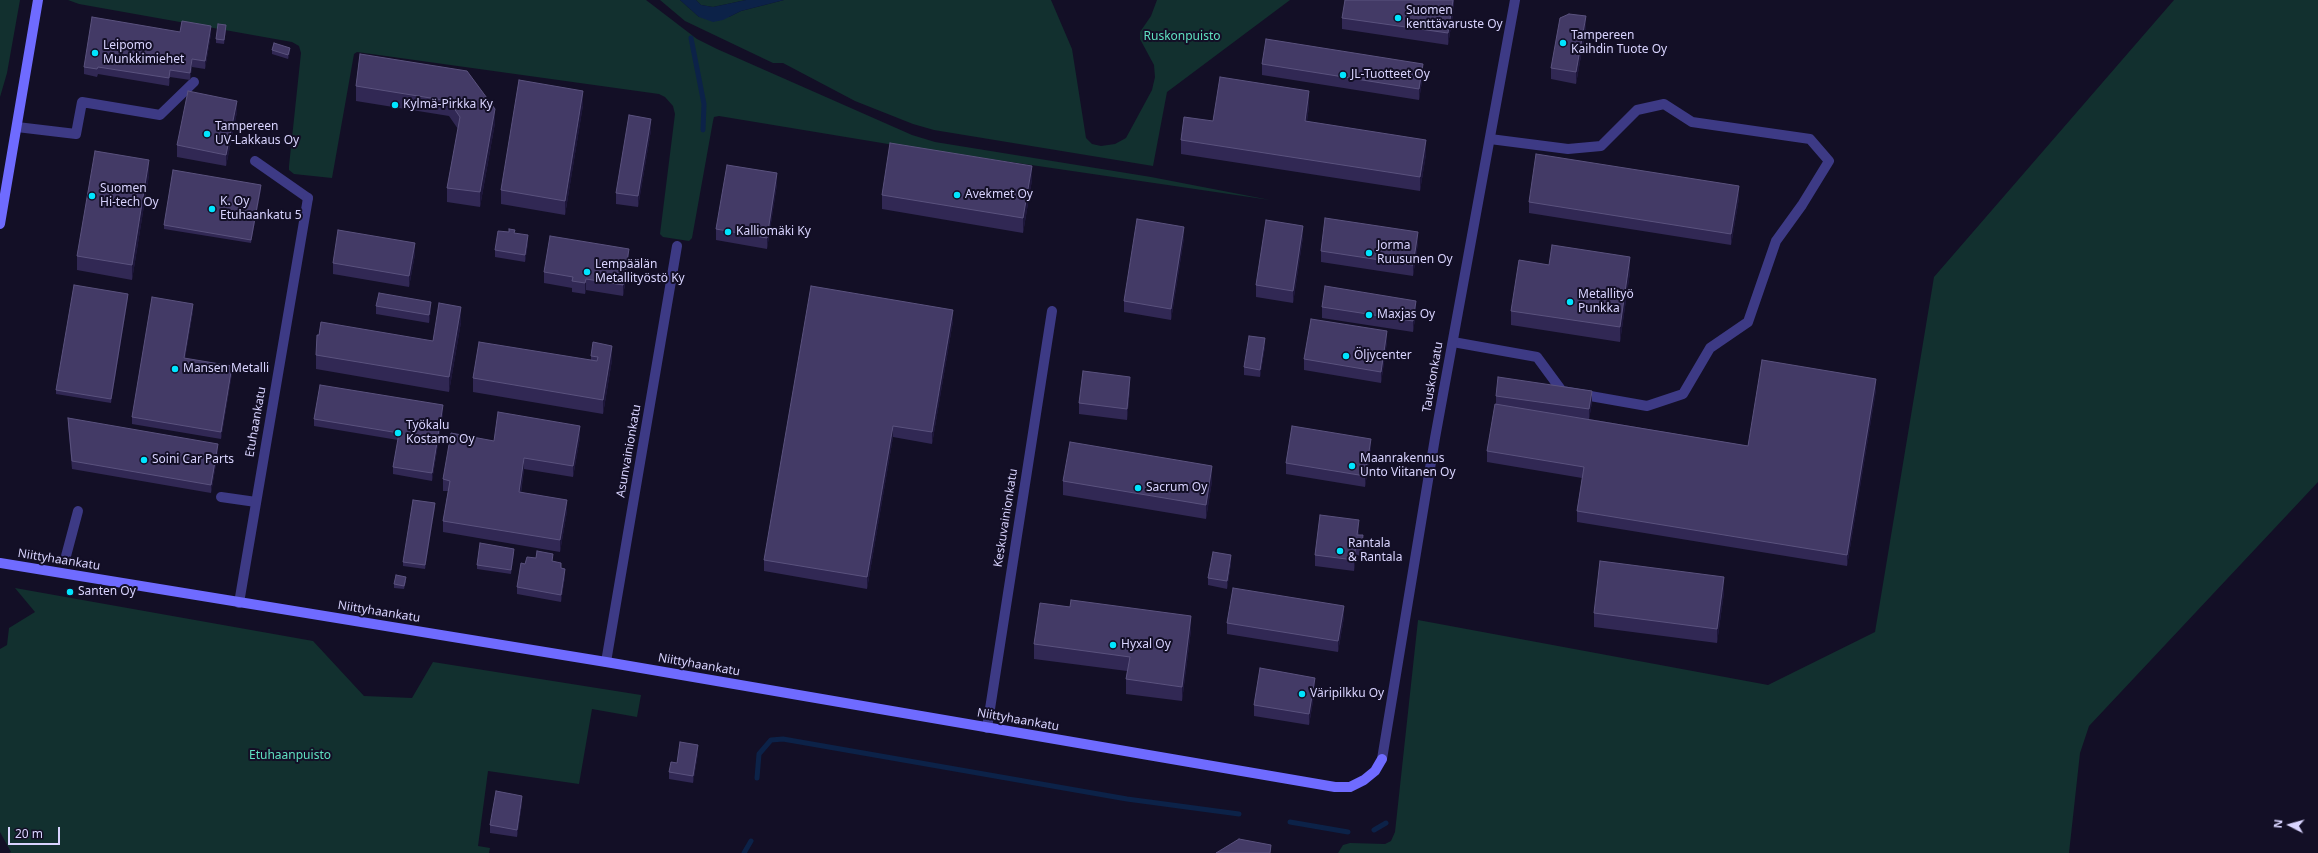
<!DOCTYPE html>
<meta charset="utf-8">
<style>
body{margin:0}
#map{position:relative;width:2318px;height:853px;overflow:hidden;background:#130f26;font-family:"Noto Sans",sans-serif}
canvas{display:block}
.north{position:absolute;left:2270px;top:805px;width:40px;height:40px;-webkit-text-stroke:3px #130f26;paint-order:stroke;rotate:276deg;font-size:11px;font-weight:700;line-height:16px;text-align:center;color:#d9d4ff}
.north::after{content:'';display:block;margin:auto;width:14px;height:18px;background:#d9d4ff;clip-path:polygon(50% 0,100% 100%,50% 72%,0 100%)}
.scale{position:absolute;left:8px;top:827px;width:52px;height:18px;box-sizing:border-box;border:2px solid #d9d4ff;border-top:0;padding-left:5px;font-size:12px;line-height:14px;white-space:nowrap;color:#d9d4ff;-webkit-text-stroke:3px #130f26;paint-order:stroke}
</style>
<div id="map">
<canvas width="2318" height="853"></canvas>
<div class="north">N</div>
<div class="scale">20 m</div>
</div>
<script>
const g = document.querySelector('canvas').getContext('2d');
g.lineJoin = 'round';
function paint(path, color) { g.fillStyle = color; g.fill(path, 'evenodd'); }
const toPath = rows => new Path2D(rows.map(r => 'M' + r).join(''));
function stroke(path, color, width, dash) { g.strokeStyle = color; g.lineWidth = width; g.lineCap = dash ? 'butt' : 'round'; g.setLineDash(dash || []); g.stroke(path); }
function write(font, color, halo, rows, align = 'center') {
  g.font = font + ' "Noto Sans",sans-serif'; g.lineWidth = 4; g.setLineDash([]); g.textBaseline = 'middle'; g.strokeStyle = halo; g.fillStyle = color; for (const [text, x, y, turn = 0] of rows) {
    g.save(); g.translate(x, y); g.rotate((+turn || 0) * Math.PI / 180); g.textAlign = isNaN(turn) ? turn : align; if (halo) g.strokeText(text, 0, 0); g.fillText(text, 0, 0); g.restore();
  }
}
const green = toPath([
 [0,0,20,0,7,73,0,97],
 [68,0,646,0,697,39,717,49,912,135,935,142,1151,177,1270,200,888,144,719,116,714,117,713,121,692,238,689,241,663,237,660,234,675,114,673,106,665,97,659,94,357,52,354,54,332,178,294,174,289,170,289,166,301,53,299,46,292,42,79,4],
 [660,0,680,0,699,17,729,17,741,11,784,0,1051,0,1072,49,1086,138,1092,144,1101,146,1115,144,1126,138,1152,90,1155,77,1154,65,1140,39,1140,32,1151,16,1157,0,1290,0,1167,92,1153,166,934,130,913,124,855,101,783,63,773,63,685,21],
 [696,0,746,0,713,7,701,5],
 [2174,0,2318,0,2318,482,2089,726,2080,753,2069,853,1338,853,1343,845,1350,843,1385,844,1391,841,1395,832,1418,620,1768,685,1875,632,1934,277],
 [15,588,313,641,364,696,412,698,433,662,641,695,637,717,592,709,579,784,488,771,478,846,490,848,489,853,9,853,11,852,0,832,0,649,7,645,9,628,35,612]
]);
const water = toPath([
 [680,0,696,0,701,5,713,7,746,0,784,0,741,11,723,20,713,22,699,17]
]);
const stream = toPath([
 [691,38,704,104,703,130],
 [757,778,759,754,771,740,783,739,1127,799,1239,814],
 [1290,822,1348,832],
 [1374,830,1386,823],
 [744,853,751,841]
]);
const lane = toPath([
 [17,127,76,134,82,102,160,115,194,82],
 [255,161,308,198],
 [1453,342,1537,357,1562,391,1647,406,1683,394,1710,348,1748,322,1776,241,1802,205,1829,161,1810,139,1692,122,1664,104,1637,110,1601,146,1568,149,1490,139],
 [221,497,256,502],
 [66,556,78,511]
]);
const street = toPath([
 [239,603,308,198],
 [606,662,677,246],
 [987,728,1052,311],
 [1382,759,1435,438,1515,0]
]);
const secondary = toPath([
 [0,224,38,0],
 [0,563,606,662,1335,787,1350,787,1364,780,1375,771,1382,759]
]);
const wall = toPath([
 [1454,0,1454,8,1448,45,1342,29,1342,18],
 [1586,28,1576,84,1551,79,1551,68],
 [226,29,224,44,216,43,216,39],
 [180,32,211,34,205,69,192,67,190,80,170,77,169,86,98,74,97,77,84,74,84,67],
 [272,50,290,52,288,59,272,54],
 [360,54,495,123,480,207,447,202,447,188,458,129,449,116,356,101,356,86],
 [1262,64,1423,75,1419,100,1262,75],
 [583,105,565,215,501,204,501,190],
 [1309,106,1307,121,1426,154,1420,191,1181,154,1181,140,1213,121],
 [237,112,226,166,177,157,177,145],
 [651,130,638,207,616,204,616,193],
 [149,175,132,280,77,270,77,256],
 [1032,180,1023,233,882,209,882,195],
 [777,184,767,249,716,240,716,229],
 [261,189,251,243,164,229,164,225],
 [1739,198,1731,245,1529,213,1529,202],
 [515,233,528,243,525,262,495,257,495,250],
 [1303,237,1293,303,1256,297,1256,285],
 [1184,238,1171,320,1124,312,1124,301],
 [1418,243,1413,276,1321,262,1321,251],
 [415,254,409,287,333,274,333,263],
 [629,260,623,296,586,290,585,294,572,292,572,288,544,283,544,272],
 [1549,265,1630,272,1620,342,1511,325,1511,311],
 [128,298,111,403,56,394,56,390],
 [376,306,431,309,429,323,376,314],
 [1322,307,1416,312,1413,332,1322,318],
 [193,311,185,358,232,373,221,439,132,424,132,417],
 [953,321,932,444,893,437,867,589,764,571,764,560],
 [461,322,449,392,316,369,316,355,433,341],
 [1387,342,1381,383,1304,370,1304,359],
 [612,346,612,360,603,414,473,392,473,378,591,361,591,356],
 [1265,346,1260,377,1244,375,1244,367],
 [1130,388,1127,420,1079,414,1079,403],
 [1876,390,1847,566,1577,522,1577,511,1582,478,1487,462,1487,451,1496,404,1496,396,1592,402,1589,419,1748,446],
 [443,413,432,481,393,474,393,467,398,440,314,426,314,419],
 [68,418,218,452,211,493,72,469,68,425],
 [580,437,573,477,524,469,521,493,567,511,560,552,443,532,443,521,448,491,443,491,443,479,494,441],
 [1371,450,1365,487,1286,474,1286,463],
 [1063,481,1212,481,1206,519,1063,495],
 [435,507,425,569,403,566,403,562],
 [1359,531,1359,535,1363,547,1362,556,1356,555,1354,571,1315,566,1315,555],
 [514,553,511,574,477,569,477,565],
 [553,561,561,568,565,576,561,602,517,594,517,587,525,564],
 [1231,563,1227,589,1208,585,1208,578],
 [406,581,404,589,394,588,394,584],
 [1724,592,1717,643,1594,627,1594,613],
 [1344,617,1338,652,1227,634,1227,623],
 [1191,630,1182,701,1126,694,1126,679,1127,671,1034,659,1034,644],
 [1315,689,1309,725,1254,716,1254,705],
 [698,753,693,783,669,779,669,772,677,763],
 [522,803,517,837,490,833,490,825]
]);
const shadedWall = toPath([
 [1453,0,1454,8,1448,45,1448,33],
 [1586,16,1586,28,1576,84,1576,72],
 [226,25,226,29,224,44,224,40],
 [211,26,211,34,205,69,205,61],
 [290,48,290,52,288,59,288,55],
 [192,59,192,67,190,80,190,73],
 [1423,64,1423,75,1419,100,1419,89],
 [170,70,170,77,169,86,169,78],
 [583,91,583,105,565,215,565,201],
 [1309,91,1309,106,1305,135,1305,121],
 [237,101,237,112,226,166,226,155],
 [495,109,495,123,480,207,480,192],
 [651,119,651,130,638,207,638,196],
 [1426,140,1426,154,1420,191,1420,177],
 [149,160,149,175,132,280,132,265],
 [1032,166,1032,180,1023,233,1023,218],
 [777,173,777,184,767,249,767,238],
 [261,185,261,189,251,243,251,240],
 [1739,186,1739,198,1731,245,1731,234],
 [1303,226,1303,237,1293,303,1293,291],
 [1184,227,1184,238,1171,320,1171,309],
 [1418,232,1418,243,1413,276,1413,265],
 [528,235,528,243,525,262,525,255],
 [415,243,415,254,409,287,409,276],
 [629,249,629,260,623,296,623,285],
 [1630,257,1630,272,1620,342,1620,327],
 [586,279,586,290,585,294,585,283],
 [128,294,128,298,111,403,111,399],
 [1416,301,1416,312,1413,332,1413,321],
 [431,302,431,309,429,323,429,315],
 [193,304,193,311,184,365,184,358],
 [461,307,461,322,449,392,449,377],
 [953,310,953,321,932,444,932,432],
 [1387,331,1387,342,1381,383,1381,372],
 [1265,338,1265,346,1260,377,1260,370],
 [612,346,612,360,603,414,603,400],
 [232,366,232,373,221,439,221,432],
 [1130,377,1130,388,1127,420,1127,409],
 [1876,379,1876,390,1847,566,1847,555],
 [1592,391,1592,402,1589,420,1589,409],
 [443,405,443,413,432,481,432,473],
 [580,426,580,437,573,477,573,466],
 [893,426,893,437,867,589,867,577],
 [1371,439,1371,450,1365,487,1365,476],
 [218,444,218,452,211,493,211,485],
 [524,458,524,469,519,503,519,492],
 [1212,466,1212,481,1206,519,1206,505],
 [567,500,567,511,560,552,560,540],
 [435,503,435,507,425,569,425,565],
 [1359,520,1359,531,1357,546,1357,535],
 [1363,535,1363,547,1362,556,1362,545],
 [1356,544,1356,555,1354,571,1354,560],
 [514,549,514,553,511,574,511,570],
 [1231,555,1231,563,1227,589,1227,581],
 [565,569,565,576,561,602,561,595],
 [1724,577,1724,592,1717,643,1717,629],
 [1344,606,1344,617,1338,652,1338,641],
 [1191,616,1191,630,1182,701,1182,687],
 [1315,678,1315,689,1309,725,1309,714],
 [698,745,698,753,693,783,693,776],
 [522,796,522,803,517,837,517,830]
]);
const building = toPath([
 [1345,0,1453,0,1448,33,1342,18,1345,0],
 [1569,14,1586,16,1576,72,1551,68,1560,18,1569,14],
 [92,17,180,32,182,21,211,26,205,61,192,59,190,73,170,70,169,78,98,67,97,69,84,67,92,17],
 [218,24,226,25,224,40,216,39,218,24],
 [1266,39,1423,64,1419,89,1262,64,1266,39],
 [274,43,290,48,288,55,272,50,274,43],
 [360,54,467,71,495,109,480,192,447,188,460,117,449,101,356,86,360,54],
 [1220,77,1309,91,1305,121,1426,140,1420,177,1181,140,1184,117,1213,121,1220,77],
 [519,80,583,91,565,201,501,190,519,80],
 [188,91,237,101,226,155,177,145,188,91],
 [629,115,651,119,638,196,616,193,629,115],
 [890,143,1032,166,1023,218,882,195,890,143],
 [95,151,149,160,132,265,77,256,95,151],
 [1536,154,1739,186,1731,234,1529,202,1536,154],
 [727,165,777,173,767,238,716,229,727,165],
 [173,170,261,185,251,240,164,225,173,170],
 [1325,218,1418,232,1413,265,1321,251,1325,218],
 [1137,219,1184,227,1171,309,1124,301,1137,219],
 [1266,220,1303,226,1293,291,1256,285,1266,220],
 [509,229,515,230,514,233,528,235,525,255,495,250,498,231,509,232,509,229],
 [338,230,415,243,409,276,333,263,338,230],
 [550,236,629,249,623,285,586,279,585,283,572,281,573,277,544,272,550,236],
 [1552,245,1630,257,1620,327,1511,311,1519,260,1549,265,1552,245],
 [74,285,128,294,111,399,56,390,74,285],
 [811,286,953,310,932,432,893,426,867,577,764,560,811,286],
 [1325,286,1416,301,1413,321,1322,307,1325,286],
 [379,293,431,302,429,315,376,306,379,293],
 [152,297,193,304,184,358,232,366,221,432,132,417,152,297],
 [439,303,461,307,449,377,316,355,317,335,319,335,321,322,433,341,439,303],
 [1311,319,1387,331,1381,372,1304,359,1311,319],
 [1249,336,1265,338,1260,370,1244,367,1249,336],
 [479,342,597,361,598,357,591,356,593,342,612,346,603,400,473,378,479,342],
 [1762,360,1876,379,1847,555,1577,511,1584,467,1487,451,1495,404,1748,446,1762,360],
 [1083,371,1130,377,1127,409,1079,403,1083,371],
 [1498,377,1592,391,1589,409,1496,396,1498,377],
 [320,385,443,405,432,473,393,467,399,433,314,419,320,385],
 [498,412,580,426,573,466,524,458,519,492,567,500,560,540,443,521,450,481,443,479,451,433,494,441,498,412],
 [68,418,218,444,211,485,72,461,68,418],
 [1292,426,1371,439,1365,476,1286,463,1292,426],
 [1070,442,1212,466,1206,505,1063,481,1070,442],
 [413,500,435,503,425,565,403,562,413,500],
 [1320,515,1359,520,1357,535,1363,535,1362,545,1356,544,1354,560,1315,555,1320,515],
 [480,543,514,549,511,570,477,565,480,543],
 [537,551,553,554,552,561,561,563,561,568,565,569,561,595,517,587,521,563,525,564,527,557,536,558,537,551],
 [1213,552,1231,555,1227,581,1208,578,1213,552],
 [1600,561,1724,577,1717,629,1594,613,1600,561],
 [396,575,406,577,404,586,394,584,396,575],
 [1233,588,1344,606,1338,641,1227,623,1233,588],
 [1071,600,1191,616,1182,687,1126,679,1130,657,1034,644,1040,603,1070,607,1071,600],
 [1260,668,1315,678,1309,714,1254,705,1260,668],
 [680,742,698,745,693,776,669,772,671,762,677,763,680,742],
 [496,791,522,796,517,830,490,825,496,791],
 [1239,839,1271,845,1270,853,1216,853,1239,839]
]);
const markers = [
 [1398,18,4,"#00e5ff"],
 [1563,43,4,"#00e5ff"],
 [95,53,4,"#00e5ff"],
 [1343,75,4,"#00e5ff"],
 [395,105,4,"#00e5ff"],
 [207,134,4,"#00e5ff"],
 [957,195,4,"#00e5ff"],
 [92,196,4,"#00e5ff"],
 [212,209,4,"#00e5ff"],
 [728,232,4,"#00e5ff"],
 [1369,253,4,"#00e5ff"],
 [587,272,4,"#00e5ff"],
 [1570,302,4,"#00e5ff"],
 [1369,315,4,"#00e5ff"],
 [1346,356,4,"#00e5ff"],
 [175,369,4,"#00e5ff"],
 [398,433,4,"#00e5ff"],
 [144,460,4,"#00e5ff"],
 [1352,466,4,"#00e5ff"],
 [1138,488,4,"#00e5ff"],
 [1340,551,4,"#00e5ff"],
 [70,592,4,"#00e5ff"],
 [1113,645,4,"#00e5ff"],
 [1302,694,4,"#00e5ff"]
];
const poiNames = [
 ["Suomen",1406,11],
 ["kenttävaruste Oy",1406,25],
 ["Tampereen",1571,36],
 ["Kaihdin Tuote Oy",1571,50],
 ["Leipomo",103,46],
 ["Munkkimiehet",103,60],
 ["JL-Tuotteet Oy",1351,75],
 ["Kylmä-Pirkka Ky",403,105],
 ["Tampereen",215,127],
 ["UV-Lakkaus Oy",215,141],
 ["Suomen",100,189],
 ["Hi-tech Oy",100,203],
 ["Avekmet Oy",965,195],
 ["K. Oy",220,202],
 ["Etuhaankatu 5",220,216],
 ["Kalliomäki Ky",736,232],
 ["Jorma",1377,246],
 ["Ruusunen Oy",1377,260],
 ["Lempäälän",595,265],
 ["Metallityöstö Ky",595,279],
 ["Metallityö",1578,295],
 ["Punkka",1578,309],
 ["Maxjas Oy",1377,315],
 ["Öljycenter",1354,356],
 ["Mansen Metalli",183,369],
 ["Työkalu",406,426],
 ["Kostamo Oy",406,440],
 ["Maanrakennus",1360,459],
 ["Unto Viitanen Oy",1360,473],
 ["Soini Car Parts",152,460],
 ["Sacrum Oy",1146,488],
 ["Rantala",1348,544],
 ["& Rantala",1348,558],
 ["Santen Oy",78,592],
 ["Hyxal Oy",1121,645],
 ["Väripilkku Oy",1310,694]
];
const parkNames = [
 ["Ruskonpuisto",1182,37],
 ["Etuhaanpuisto",290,756]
];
const streetNames = [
 ["Tauskonkatu",1433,377,-80],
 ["Etuhaankatu",256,422,-80],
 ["Asunvainionkatu",629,451,-80],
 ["Keskuvainionkatu",1006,518,-81],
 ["Niittyhaankatu",59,560,9],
 ["Niittyhaankatu",379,612,9],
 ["Niittyhaankatu",699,665,10],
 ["Niittyhaankatu",1018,720,10]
];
paint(green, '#12302f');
paint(water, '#0c2248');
stroke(stream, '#0c2248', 5);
stroke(lane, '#3d3a85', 10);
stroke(street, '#3d3a85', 10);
stroke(secondary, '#6f6bff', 10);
paint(wall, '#312854');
paint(shadedWall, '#1d163a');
paint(building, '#433a66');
stroke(building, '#5a527e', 1);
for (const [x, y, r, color] of markers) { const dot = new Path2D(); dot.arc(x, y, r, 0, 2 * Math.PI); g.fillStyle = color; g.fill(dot); stroke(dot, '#130f26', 1.5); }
write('12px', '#d9d4ff', '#130f26', poiNames, 'left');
write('12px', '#5fe0c0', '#130f26', parkNames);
write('12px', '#d9d4ff', '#130f26', streetNames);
</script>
